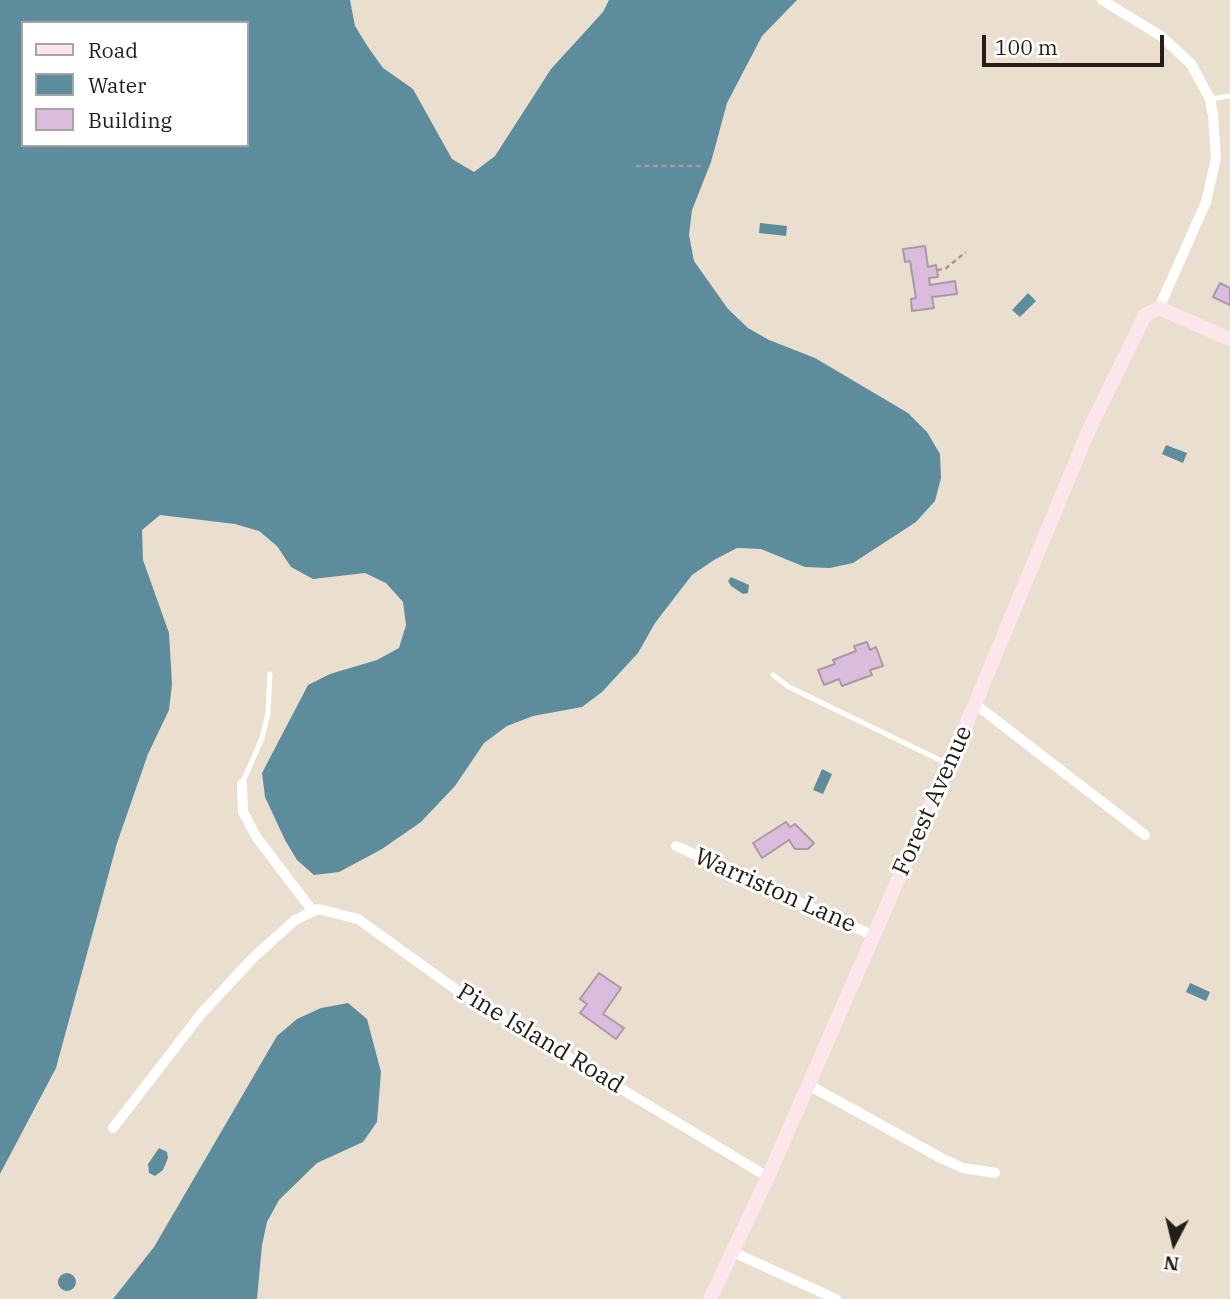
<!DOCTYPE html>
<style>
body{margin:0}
#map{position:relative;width:1230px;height:1299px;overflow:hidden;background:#eadfce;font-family:"IBM Plex Serif",serif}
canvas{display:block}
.legend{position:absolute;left:21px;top:21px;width:228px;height:126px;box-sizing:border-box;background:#fff;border:2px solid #a7a5a3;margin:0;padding:9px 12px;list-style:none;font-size:21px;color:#221e18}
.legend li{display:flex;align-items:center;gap:14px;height:35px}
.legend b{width:35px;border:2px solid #a7a5a3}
.north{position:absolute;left:1139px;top:1208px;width:70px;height:70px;-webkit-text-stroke:5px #fff;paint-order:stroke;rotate:187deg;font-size:19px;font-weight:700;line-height:28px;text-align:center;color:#221e18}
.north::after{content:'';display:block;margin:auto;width:24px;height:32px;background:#221e18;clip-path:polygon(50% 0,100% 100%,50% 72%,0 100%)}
.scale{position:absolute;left:982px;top:35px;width:182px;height:32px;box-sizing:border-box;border:4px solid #221e18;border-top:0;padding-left:9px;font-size:21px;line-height:24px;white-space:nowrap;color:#221e18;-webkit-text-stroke:5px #fff;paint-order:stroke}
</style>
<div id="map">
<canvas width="1230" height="1299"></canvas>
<ul class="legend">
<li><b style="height:9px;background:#fce6ec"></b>Road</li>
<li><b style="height:19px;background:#5d8c9c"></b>Water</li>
<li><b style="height:19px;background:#dbbcdd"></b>Building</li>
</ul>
<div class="north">N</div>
<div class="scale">100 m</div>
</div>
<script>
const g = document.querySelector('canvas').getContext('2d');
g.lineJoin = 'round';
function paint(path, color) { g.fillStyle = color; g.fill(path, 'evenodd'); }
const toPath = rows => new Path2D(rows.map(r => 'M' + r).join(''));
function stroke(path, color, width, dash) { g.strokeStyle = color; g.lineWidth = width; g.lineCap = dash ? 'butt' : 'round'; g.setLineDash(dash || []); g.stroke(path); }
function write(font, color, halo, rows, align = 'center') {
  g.font = font + ' "IBM Plex Serif",serif'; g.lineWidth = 6; g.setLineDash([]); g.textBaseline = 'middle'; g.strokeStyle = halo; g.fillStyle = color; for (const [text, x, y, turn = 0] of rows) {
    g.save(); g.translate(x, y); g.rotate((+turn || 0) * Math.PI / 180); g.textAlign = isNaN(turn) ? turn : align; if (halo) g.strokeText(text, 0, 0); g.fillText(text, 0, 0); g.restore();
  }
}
const water = toPath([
 [0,0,350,0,355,26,368,47,383,68,413,89,452,159,474,172,495,156,551,69,603,12,609,0,797,0,762,36,727,103,711,162,692,210,689,235,694,261,728,309,748,328,769,340,815,358,908,413,927,432,940,454,941,478,935,501,916,522,853,563,830,568,805,567,761,549,737,548,714,560,692,575,655,623,638,653,602,692,582,707,533,716,507,726,484,743,455,786,421,822,382,849,339,872,314,875,297,860,285,840,265,797,262,773,308,685,330,674,377,660,399,648,406,625,403,602,386,583,365,573,313,579,291,567,277,546,259,531,235,524,160,515,142,530,143,560,169,633,172,684,169,710,148,754,117,843,56,1068,0,1174],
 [23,23,247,23,247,145,23,145],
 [760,223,787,226,786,236,759,233],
 [1028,293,1036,301,1020,317,1012,310],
 [1166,445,1187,453,1183,463,1162,454],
 [731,577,749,585,748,593,743,594,731,586,728,581],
 [822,769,832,774,823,794,813,790],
 [1190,983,1210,992,1206,1001,1186,992],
 [348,1003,367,1019,381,1072,377,1122,363,1142,317,1163,279,1200,267,1222,262,1245,257,1299,113,1299,154,1247,277,1036,297,1019,321,1008],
 [159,1148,167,1152,168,1158,163,1170,155,1176,149,1173,148,1164],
 '58 1282a9 9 0 1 1 18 0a9 9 0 1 1-18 0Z'
]);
const building = toPath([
 [925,246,928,267,936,265,938,277,929,278,930,285,955,281,957,294,932,297,934,308,912,311,911,299,916,298,910,261,905,262,903,249,925,246],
 [1220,283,1230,288,1230,305,1213,297,1220,283],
 [867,642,870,650,876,647,883,666,870,670,872,675,842,686,839,679,824,685,818,670,835,664,833,660,856,651,854,646,867,642],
 [786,822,790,827,795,824,814,843,808,849,795,849,789,840,762,858,753,843,786,822],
 [599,973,621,988,603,1014,624,1028,616,1039,580,1013,587,1004,580,999,599,973]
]);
const path = toPath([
 [636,166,704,166],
 [937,270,945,269,966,252]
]);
const lane = toPath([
 [1210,99,1230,96],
 [773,675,789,687,946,763],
 [242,784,262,738,268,713,270,674]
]);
const street = toPath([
 [1102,0,1161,36,1191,64,1210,99,1213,115,1216,158,1206,202,1159,308],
 [975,704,1145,835],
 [242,784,243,812,257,838,312,910],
 [676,846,874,936],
 [807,1084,941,1158,963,1168,995,1173],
 [113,1128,201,1014,254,957,295,920,318,909,358,919,458,991,768,1177],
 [733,1252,836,1299]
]);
const secondary = toPath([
 [710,1299,768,1177,975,704,1088,432,1145,315,1159,308,1230,339]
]);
const streetNames = [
 ["Forest Avenue",933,801,-66],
 ["Warriston Lane",775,891,24],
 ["Pine Island Road",540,1039,31]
];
paint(water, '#5d8c9c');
paint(building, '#dbbcdd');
stroke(building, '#a79aa8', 2);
stroke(path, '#a39b8d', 2.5, [5, 3.5]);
stroke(lane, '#fff', 5);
stroke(street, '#fff', 10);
stroke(secondary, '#fce6ec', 14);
write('24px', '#221e18', '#fff', streetNames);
</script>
